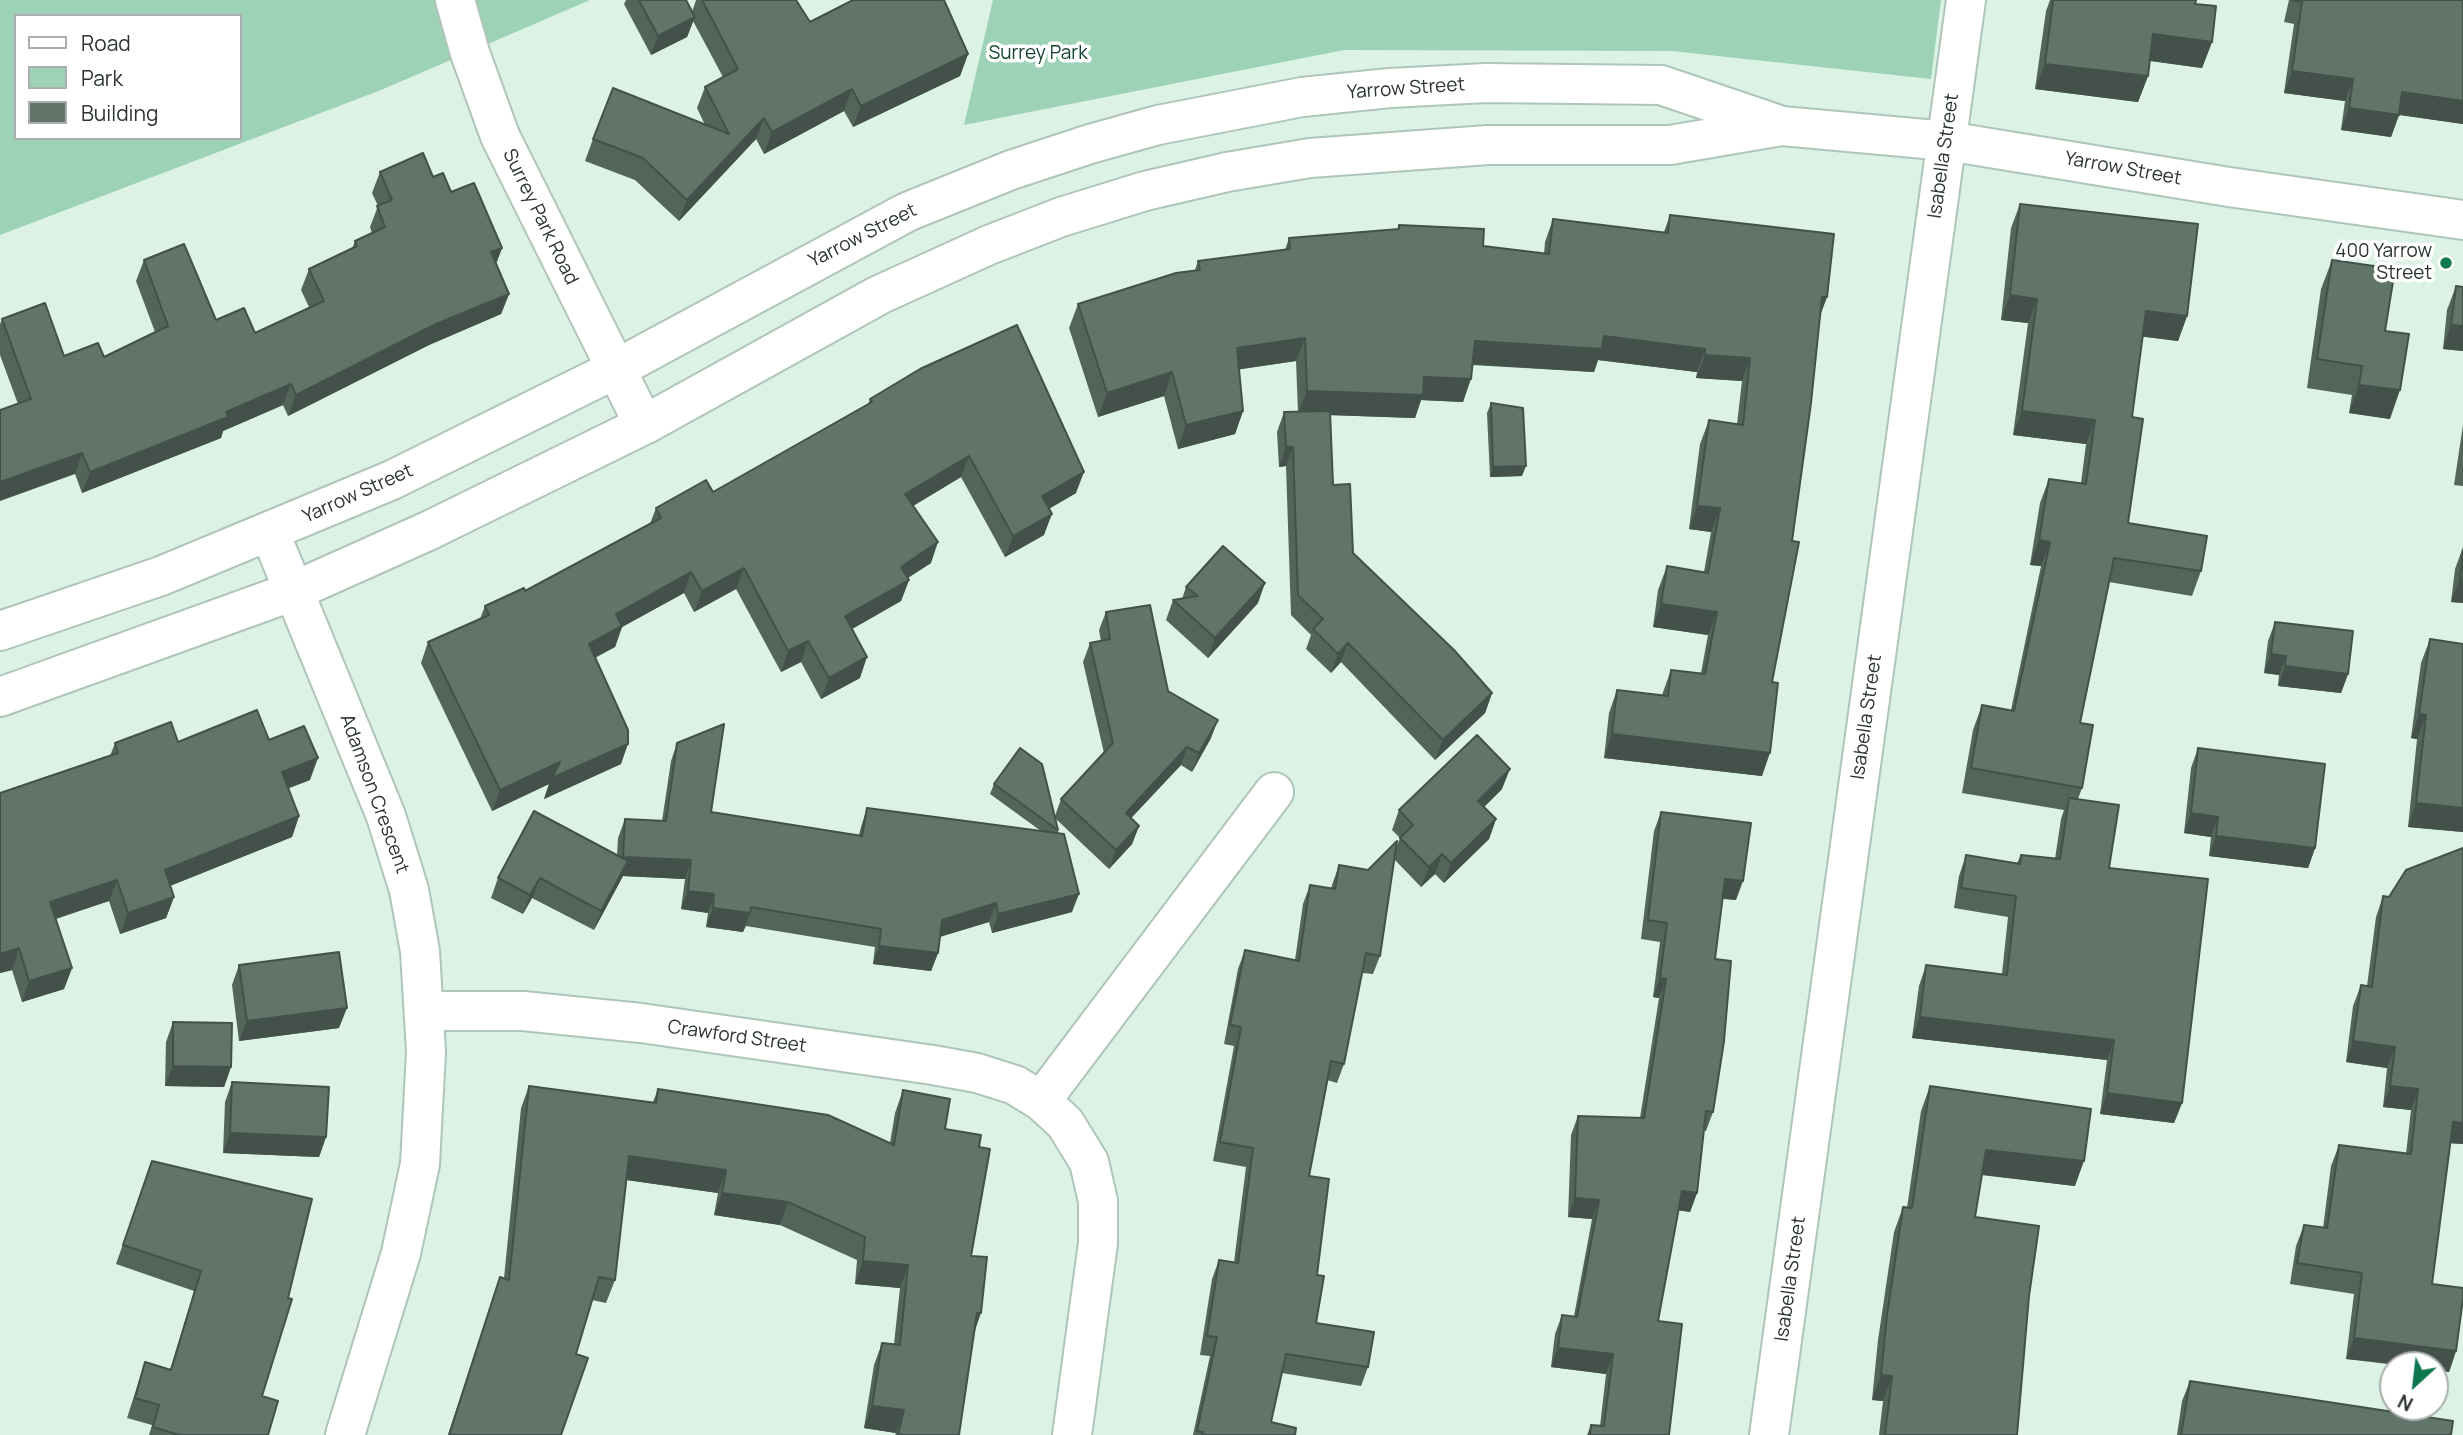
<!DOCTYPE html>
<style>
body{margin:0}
#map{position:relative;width:2463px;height:1435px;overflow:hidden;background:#dbf2e5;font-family:Manrope,sans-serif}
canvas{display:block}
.legend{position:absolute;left:14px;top:14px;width:228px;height:126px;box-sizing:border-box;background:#fff;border:2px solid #aaaeac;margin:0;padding:9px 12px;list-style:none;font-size:21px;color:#2b342f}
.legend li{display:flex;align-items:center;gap:14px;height:35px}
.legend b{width:35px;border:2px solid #aaaeac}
.north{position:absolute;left:2379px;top:1351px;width:70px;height:70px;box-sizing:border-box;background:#fff;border:2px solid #aaaeac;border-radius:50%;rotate:207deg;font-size:19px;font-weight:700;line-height:28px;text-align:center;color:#2b342f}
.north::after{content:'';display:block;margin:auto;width:24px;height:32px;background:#0e7750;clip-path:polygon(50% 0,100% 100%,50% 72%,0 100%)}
</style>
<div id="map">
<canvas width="2463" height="1435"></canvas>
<ul class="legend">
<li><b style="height:9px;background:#fff"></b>Road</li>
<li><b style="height:19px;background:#9dd2b6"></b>Park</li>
<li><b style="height:19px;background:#607469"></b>Building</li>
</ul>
<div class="north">N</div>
</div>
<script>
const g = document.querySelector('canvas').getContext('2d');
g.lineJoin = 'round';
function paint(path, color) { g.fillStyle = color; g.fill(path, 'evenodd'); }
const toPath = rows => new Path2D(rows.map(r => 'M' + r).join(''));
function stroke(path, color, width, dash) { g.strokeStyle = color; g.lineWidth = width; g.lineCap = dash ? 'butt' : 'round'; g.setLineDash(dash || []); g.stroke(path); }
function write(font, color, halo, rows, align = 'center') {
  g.font = font + ' Manrope,sans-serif'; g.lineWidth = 7; g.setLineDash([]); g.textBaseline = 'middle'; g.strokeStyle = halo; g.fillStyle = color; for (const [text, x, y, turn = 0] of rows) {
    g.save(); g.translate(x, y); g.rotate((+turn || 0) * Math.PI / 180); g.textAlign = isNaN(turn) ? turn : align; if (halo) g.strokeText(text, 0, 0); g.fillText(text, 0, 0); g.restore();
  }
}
const green = toPath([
 [0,0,590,0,381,90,0,235],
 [16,16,240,16,240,138,16,138],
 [993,0,1941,0,1931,79,1672,51,1344,50,964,125]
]);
const minor = toPath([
 [455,0,470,53,500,136,644,425],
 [270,533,386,816,409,890,420,951,426,1052,420,1164,401,1253,345,1435],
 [0,631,161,576,392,480,616,369,907,212,1011,170,1090,144,1158,125,1302,97,1390,88,1486,83,1661,85,1782,126,1947,141,2229,187,2463,220],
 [0,697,294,591,428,531,644,425,879,295,989,245,1061,217,1145,191,1227,172,1310,158,1488,145,1670,145,1776,127],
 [425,1011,523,1011,641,1023,933,1065,977,1073,1015,1085,1041,1101,1065,1123,1089,1162,1098,1201,1098,1243,1072,1435],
 [1041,1101,1274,792],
 [1769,1435,1966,0]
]);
const wall = toPath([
 [626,0,686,0,692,12,696,0,796,0,810,22,968,54,960,76,853,127,844,111,764,154,756,139,679,221,635,180,585,161,593,139,705,125,697,108,705,87,723,77,693,21,687,37,651,55,624,4],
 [2050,0,2196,0,2195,4,2212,42,2202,68,2150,61,2148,76,2138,102,2035,89,2046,11],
 [2289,0,2463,0,2463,124,2399,115,2391,137,2341,130,2345,101,2284,93,2294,24,2284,22],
 [380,172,433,177,451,192,502,248,496,264,509,294,501,314,429,345,288,416,283,405,223,431,221,438,82,493,75,474,18,404,0,355,0,324,2,319,64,356,104,357,155,332,136,281,144,260,216,320,255,333,309,307,301,290,309,269,352,249,355,241,372,233,370,227,378,206,372,193],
 [2020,204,2187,316,2178,341,2142,336,2132,417,2128,523,2201,571,2192,596,2109,582,2080,723,2082,788,2078,799,2109,868,2182,1103,2174,1123,2100,1114,2107,1060,1912,1038,1919,986,1926,965,2002,974,2008,917,1954,908,1959,876,1966,855,2017,863,2021,855,2055,859,2061,819,2064,810,1962,793,1973,730,1982,705,2011,710,2041,566,2030,565,2040,503,2049,479,2081,483,2086,444,2013,435,2028,323,2001,320,2011,228],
 [1670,215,1827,297,1820,316,1792,541,1772,682,1762,776,1604,758,1609,713,1617,690,1662,695,1671,670,1701,673,1708,635,1653,627,1658,590,1667,566,1704,572,1711,532,1689,529,1700,444,1709,420,1737,424,1742,381,1696,378,1697,372,1598,360,1594,372,1472,365,1463,402,1421,400,1415,418,1330,415,1333,485,1353,553,1492,693,1485,713,1435,760,1341,662,1331,673,1306,649,1311,635,1291,615,1286,466,1279,467,1277,432,1284,412,1298,412,1296,361,1239,369,1243,411,1235,434,1178,449,1164,396,1098,417,1069,328,1078,304,1195,270,1198,261,1285,250,1289,238,1397,229,1399,225,1483,246,1544,254,1545,242,1553,219,1664,232],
 [2332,260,2385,331,2390,419,2349,413,2352,395,2307,388,2321,289],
 [2456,286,2463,351,2443,349,2447,310],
 [870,399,1076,493,1049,509,1044,535,1005,557,961,477,913,506,931,563,908,578,909,580,901,601,852,629,860,678,821,699,801,662,781,672,736,589,694,612,684,593,622,627,615,647,595,657,621,764,544,799,549,784,492,811,421,663,428,642,480,619,485,606,525,591,650,524,656,508,713,492,868,404],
 [1491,403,1522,476,1490,477,1487,413],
 [2463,425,2463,486,2454,485],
 [2463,547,2463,603,2451,602,2455,569],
 [1186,587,1258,603,1208,658,1166,620,1173,600,1182,599],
 [1106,612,1168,691,1211,738,1192,772,1181,765,1131,818,1139,826,1132,844,1109,869,1056,819,1072,912,992,933,989,922,940,937,938,953,931,971,873,964,875,947,746,926,743,932,706,927,708,913,681,909,685,879,623,876,594,930,532,898,523,914,491,898,498,878,617,855,618,838,625,819,662,821,671,761,677,743,711,812,859,835,861,827,867,808,1041,831,990,794,994,784,1055,816,1061,799,1104,753,1083,662,1090,643,1101,641,1099,630],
 [2275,622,2348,674,2341,693,2278,686,2279,675,2264,673,2268,641],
 [2430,639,2463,644,2463,832,2408,827,2417,739,2411,738,2421,663],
 [269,740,310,780,288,788,299,816,292,837,170,886,174,897,166,918,120,934,109,901,56,919,72,968,64,989,22,1002,12,970,0,973,110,756,115,743],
 [2198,748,2315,848,2308,868,2209,856,2211,837,2184,833,2191,768],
 [1502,789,1484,807,1496,819,1489,839,1444,883,1435,874,1421,887,1394,859,1380,956,1373,974,1362,973,1344,1064,1337,1083,1327,1080,1309,1176,1317,1275,1316,1323,1368,1367,1361,1386,1282,1373,1271,1422,1295,1435,1193,1435,1210,1356,1200,1355,1212,1279,1219,1260,1234,1262,1246,1167,1213,1161,1234,1046,1224,1044,1238,969,1245,950,1295,960,1303,904,1310,885,1331,888,1339,865,1368,870,1396,848,1400,838,1392,830,1399,810],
 [1661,812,1736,900,1723,899,1715,959,1713,1112,1706,1131,1704,1131,1697,1193,1690,1212,1679,1210,1658,1321,1669,1435,1587,1435,1591,1425,1600,1426,1606,1374,1551,1367,1555,1334,1562,1315,1574,1316,1592,1219,1568,1217,1571,1135,1578,1116,1640,1118,1659,998,1653,997,1660,942,1641,939,1654,831],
 [2383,896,2463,1144,2450,1143,2432,1284,2456,1351,2449,1372,2435,1370,2435,1365,2346,1359,2354,1294,2290,1284,2296,1246,2304,1225,2323,1228,2331,1166,2339,1145,2406,1154,2411,1110,2383,1107,2387,1068,2346,1062,2353,1006,2361,985,2367,986,2376,917],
 [239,965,339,1028,239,1041,232,985],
 [173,1022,231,1067,224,1087,165,1086,166,1042],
 [232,1082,326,1137,319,1157,223,1153,225,1102],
 [529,1086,653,1102,658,1089,890,1143,895,1113,903,1090,945,1129,979,1147,971,1256,974,1332,959,1435,895,1435,896,1433,864,1428,874,1365,882,1343,894,1344,900,1288,855,1284,857,1260,780,1225,714,1215,718,1193,626,1180,615,1280,606,1303,592,1300,576,1354,561,1435,448,1435,492,1300,500,1277,504,1278,521,1108],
 [1930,1086,2075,1186,1981,1175,1975,1217,2029,1296,2017,1435,1879,1435,1883,1401,1872,1400,1878,1340,1894,1232,1903,1207,1907,1208,1921,1111],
 [152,1161,262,1396,268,1435,149,1435,152,1425,127,1418,145,1362,170,1370,194,1291,116,1264],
 [2190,1381,2451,1435,2177,1435,2182,1401]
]);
const shadedWall = toPath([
 [695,17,687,37,651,55,658,36],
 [2153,34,2212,42,2202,68,2144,60],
 [968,54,960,76,853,127,861,106],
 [2045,64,2148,76,2138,102,2035,89],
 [2292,71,2353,79,2345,101,2284,93],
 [852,89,844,111,764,154,772,132],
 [2402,92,2463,101,2463,124,2394,114],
 [2349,108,2399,115,2391,137,2341,130],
 [764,118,756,139,679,221,687,200],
 [502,248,494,269,491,252],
 [509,294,501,314,429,345,288,416,296,395,436,324],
 [2010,295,2037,299,2028,323,2001,320],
 [1822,297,1827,297,1818,320],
 [2146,311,2187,316,2178,341,2137,336],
 [2451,325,2463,326,2463,351,2443,349],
 [1604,336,1705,349,1697,372,1598,360,1594,372,1466,364,1475,341],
 [1305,338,1296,361,1229,371,1237,348],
 [1705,355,1750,358,1742,381,1696,378],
 [1172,372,1164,396,1098,417,1107,393],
 [1424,377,1471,379,1463,402,1421,400,1415,418,1298,414,1307,391],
 [291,384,283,405,223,431,221,438,82,493,90,472],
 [2359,385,2400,390,2390,419,2349,413],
 [1243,411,1235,434,1178,449,1186,425],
 [2022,411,2095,420,2086,444,2013,435],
 [1286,447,1293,447,1286,466,1279,467],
 [82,453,75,474,0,501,0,482],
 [969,456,961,477,898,515,905,494],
 [1526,466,1522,476,1490,477,1493,467],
 [1084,472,1076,493,1034,517,1042,496],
 [1697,506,1720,508,1711,532,1689,529],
 [1052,514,1044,535,1005,557,1013,536],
 [2039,540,2050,542,2041,566,2030,565],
 [938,542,931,563,893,587,901,567],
 [744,568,736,589,694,612,702,591],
 [691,572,684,593,622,627,615,647,582,665,589,644,616,614],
 [2460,578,2463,578,2463,603,2451,602],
 [909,580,901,601,838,637,845,616],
 [1265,583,1258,603,1208,658,1215,638],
 [1661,604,1717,612,1708,635,1653,627],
 [808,641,801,662,781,672,788,651],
 [1348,643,1341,662,1331,673,1338,654],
 [2271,654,2286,656,2279,675,2264,673],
 [867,657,860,678,821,699,829,678],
 [2285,666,2348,674,2341,693,2278,686],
 [1492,693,1485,713,1435,760,1443,740],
 [2419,714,2426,715,2417,739,2411,738],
 [1218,720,1211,738,1192,772,1199,753],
 [1612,734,1770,753,1762,776,1604,758],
 [628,744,621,764,544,799,549,784,492,811,500,790,560,762],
 [1187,747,1181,765,1119,831,1126,813],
 [318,758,310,780,274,794,282,772],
 [1510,769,1502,789,1471,820,1478,801],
 [2416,803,2463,808,2463,832,2408,827],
 [2191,813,2218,817,2211,837,2184,833],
 [299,816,292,837,157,891,165,870],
 [1496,819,1489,839,1444,883,1451,863],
 [1139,826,1132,844,1109,869,1116,850],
 [2216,836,2315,848,2308,868,2209,856],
 [1442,854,1435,874,1421,887,1429,867],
 [623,857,691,860,685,879,623,876,594,930],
 [540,878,532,898,523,914,530,895],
 [1725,879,1743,881,1736,900,1719,898],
 [117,880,109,901,42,923,50,902],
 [688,891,714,894,708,913,681,909],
 [1079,894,1072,912,992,933,998,914],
 [174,897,166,918,120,934,128,913],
 [996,903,989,922,935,938,942,920],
 [713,908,750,913,743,932,706,927],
 [879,946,938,953,931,971,873,964],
 [19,948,12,970,0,973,0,954],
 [72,968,64,989,22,1002,29,981],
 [1660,978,1666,979,1659,998,1653,997],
 [347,1008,339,1028,239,1041,247,1021],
 [1920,1017,2114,1040,2107,1060,1912,1038],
 [2353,1041,2395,1047,2387,1068,2346,1062],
 [173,1066,231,1067,224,1087,165,1086],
 [2390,1086,2418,1089,2411,1110,2383,1107],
 [2107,1093,2182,1103,2174,1123,2100,1114],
 [2453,1122,2463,1123,2463,1144,2446,1143],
 [230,1133,326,1137,319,1157,223,1153],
 [1986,1150,2084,1161,2075,1186,1976,1174],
 [629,1156,726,1170,718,1193,620,1179],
 [1682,1191,1697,1193,1690,1212,1675,1210],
 [722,1193,788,1202,780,1225,714,1215],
 [1575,1198,1599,1200,1592,1219,1568,1217],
 [863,1261,908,1265,900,1288,855,1284],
 [977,1313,981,1313,973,1336],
 [2354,1338,2456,1351,2449,1372,2435,1370,2435,1365,2397,1365,2346,1359],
 [1558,1348,1613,1354,1606,1374,1551,1367],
 [1881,1375,1892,1376,1883,1401,1872,1400],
 [872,1406,904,1410,896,1433,864,1428]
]);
const building = toPath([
 [639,0,686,0,695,17,658,36,639,0],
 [702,0,796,0,810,22,853,0,944,0,968,54,861,106,852,89,772,132,764,118,687,200,643,158,593,139,613,88,729,134,705,87,738,69,702,0],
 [2053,0,2196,0,2195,4,2216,6,2212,42,2153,34,2148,76,2045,64,2053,0],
 [2292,0,2463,0,2463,101,2402,92,2399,115,2349,108,2353,79,2292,71,2302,2,2292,0],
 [423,153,433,177,443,173,451,192,474,183,502,248,491,252,509,294,436,324,296,395,291,384,226,412,228,417,90,472,82,453,0,482,0,410,31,399,2,319,45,303,64,356,98,343,104,357,168,326,144,260,184,244,216,320,244,308,255,333,324,301,309,269,357,246,355,241,385,227,377,206,392,200,380,172,423,153],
 [2020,204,2198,224,2187,316,2146,311,2132,417,2143,419,2128,523,2207,536,2201,571,2114,558,2080,723,2093,725,2082,788,1971,768,1982,705,2014,711,2050,542,2039,540,2049,479,2086,484,2095,420,2022,411,2037,299,2010,295,2020,204],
 [1670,215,1834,234,1827,297,1822,297,1811,403,1792,541,1799,542,1772,682,1778,683,1770,753,1612,734,1617,690,1668,696,1671,670,1705,674,1717,612,1661,604,1667,566,1708,573,1720,508,1697,506,1709,420,1743,425,1750,358,1705,355,1705,349,1604,336,1602,349,1475,341,1471,379,1424,377,1423,395,1307,391,1305,338,1237,348,1243,411,1186,425,1172,372,1107,393,1078,304,1176,273,1200,270,1198,261,1290,249,1289,238,1399,229,1399,225,1484,229,1483,246,1549,254,1553,219,1668,233,1670,215],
 [2332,260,2395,269,2385,331,2409,334,2400,390,2359,385,2362,366,2317,359,2332,260],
 [2456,286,2463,287,2463,326,2451,325,2456,286],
 [1017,325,1084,472,1042,496,1052,514,1013,536,969,456,905,494,938,542,901,567,909,580,845,616,867,657,829,678,808,641,788,651,744,568,702,591,691,572,616,614,622,626,589,644,628,730,628,744,552,778,560,762,500,790,428,642,489,615,485,606,524,588,525,591,661,518,656,508,706,480,713,492,872,402,870,399,920,369,1017,325],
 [1491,403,1523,408,1526,466,1493,467,1491,403],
 [1330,411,1333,485,1350,484,1353,553,1454,650,1492,693,1443,740,1348,643,1338,654,1313,629,1323,619,1298,595,1293,447,1286,447,1284,412,1330,411],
 [1223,546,1265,583,1215,638,1173,600,1198,596,1186,587,1223,546],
 [2463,550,2463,578,2460,578,2463,550],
 [1150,605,1168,691,1218,720,1199,753,1187,747,1126,813,1139,826,1116,850,1061,799,1113,743,1090,643,1110,639,1106,612,1150,605],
 [2275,622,2353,631,2348,674,2285,666,2286,656,2271,654,2275,622],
 [2430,639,2463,644,2463,808,2416,803,2426,715,2419,714,2430,639],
 [257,710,269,740,304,726,318,758,282,772,299,816,165,870,174,897,128,913,117,880,50,902,72,968,29,981,19,948,0,954,0,793,118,753,115,743,171,722,178,742,257,710],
 [724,724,711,812,862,836,867,808,1064,834,1079,894,998,914,996,903,942,920,938,953,879,946,881,929,751,907,750,913,713,908,714,894,688,891,691,860,623,857,625,819,666,821,677,743,724,724],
 [1477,735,1510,769,1478,801,1496,819,1451,863,1442,854,1429,867,1400,838,1413,825,1399,810,1477,735],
 [1020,748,1042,764,1058,830,994,784,1020,748],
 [2198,748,2325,764,2315,848,2216,836,2218,817,2191,813,2198,748],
 [2069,798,2119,805,2109,868,2208,879,2182,1103,2107,1093,2114,1040,1920,1017,1926,965,2007,975,2016,896,1961,888,1966,855,2020,864,2021,855,2060,859,2069,798],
 [534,811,628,861,601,911,540,878,530,895,498,878,534,811],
 [1661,812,1751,823,1743,881,1725,879,1715,959,1731,961,1724,1041,1713,1112,1706,1111,1697,1193,1682,1191,1658,1321,1682,1324,1669,1435,1590,1435,1591,1425,1604,1426,1613,1354,1558,1348,1562,1315,1577,1317,1599,1200,1575,1198,1578,1116,1644,1118,1666,979,1660,978,1667,923,1648,920,1661,812],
 [1397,841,1380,956,1366,953,1344,1064,1331,1061,1309,1176,1329,1179,1317,1275,1324,1276,1316,1323,1374,1332,1368,1367,1286,1354,1271,1422,1296,1428,1295,1435,1202,1435,1203,1432,1197,1431,1217,1337,1207,1336,1219,1260,1238,1263,1253,1148,1220,1142,1241,1027,1230,1025,1245,950,1299,961,1310,885,1335,889,1339,865,1368,870,1397,841],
 [2463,848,2463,1123,2453,1122,2432,1284,2463,1288,2463,1298,2456,1351,2354,1338,2362,1273,2297,1263,2304,1225,2327,1228,2339,1145,2411,1154,2418,1089,2390,1086,2395,1047,2353,1041,2361,985,2372,987,2383,896,2389,897,2406,870,2463,848],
 [339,952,347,1008,247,1021,239,965,339,952],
 [173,1022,232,1023,231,1067,173,1066,173,1022],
 [232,1082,329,1087,326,1137,230,1133,232,1082],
 [529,1086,656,1103,658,1089,828,1115,894,1145,903,1090,950,1099,945,1129,981,1135,979,1147,990,1149,971,1256,987,1257,981,1313,977,1313,959,1435,898,1435,904,1410,872,1406,882,1343,900,1345,908,1265,863,1261,865,1237,788,1202,722,1193,726,1170,629,1156,615,1280,599,1277,576,1354,588,1358,561,1435,449,1435,500,1277,509,1280,529,1086],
 [1930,1086,2091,1109,2084,1161,1986,1150,1975,1217,2039,1226,2029,1296,2017,1435,1885,1435,1892,1376,1881,1375,1887,1315,1903,1207,1912,1208,1930,1086],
 [152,1161,312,1199,288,1298,292,1299,262,1396,278,1401,268,1435,179,1435,153,1427,159,1405,135,1398,145,1362,171,1370,201,1271,123,1245,152,1161],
 [2190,1381,2453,1421,2451,1435,2181,1435,2190,1381]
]);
const markers = [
 [2446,263,7,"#0e7750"]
];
const parkNames = [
 ["Surrey Park",1038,54]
];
const streetNames = [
 ["Yarrow Street",1406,89,-4],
 ["Isabella Street",1944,156,-82],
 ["Yarrow Street",2123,169,10],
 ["Surrey Park Road",540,217,64],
 ["Yarrow Street",863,236,-27],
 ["Yarrow Street",358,494,-24],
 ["Isabella Street",1867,717,-82],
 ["Adamson Crescent",374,794,70],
 ["Crawford Street",737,1037,8],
 ["Isabella Street",1791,1279,-82]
];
const poiNames = [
 ["400 Yarrow",2432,252],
 ["Street",2432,274]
];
paint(green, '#9dd2b6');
stroke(minor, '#afc5b9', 42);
stroke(minor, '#fff', 38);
paint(wall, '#53645a');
paint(shadedWall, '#43514a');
paint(building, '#607469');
stroke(building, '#43514a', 2);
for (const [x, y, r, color] of markers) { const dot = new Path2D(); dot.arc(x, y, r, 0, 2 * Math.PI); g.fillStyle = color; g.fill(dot); stroke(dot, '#fff', 2.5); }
write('19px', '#15442f', '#fff', parkNames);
write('19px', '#2b342f', '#fff', streetNames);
write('19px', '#2b342f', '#fff', poiNames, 'right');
</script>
